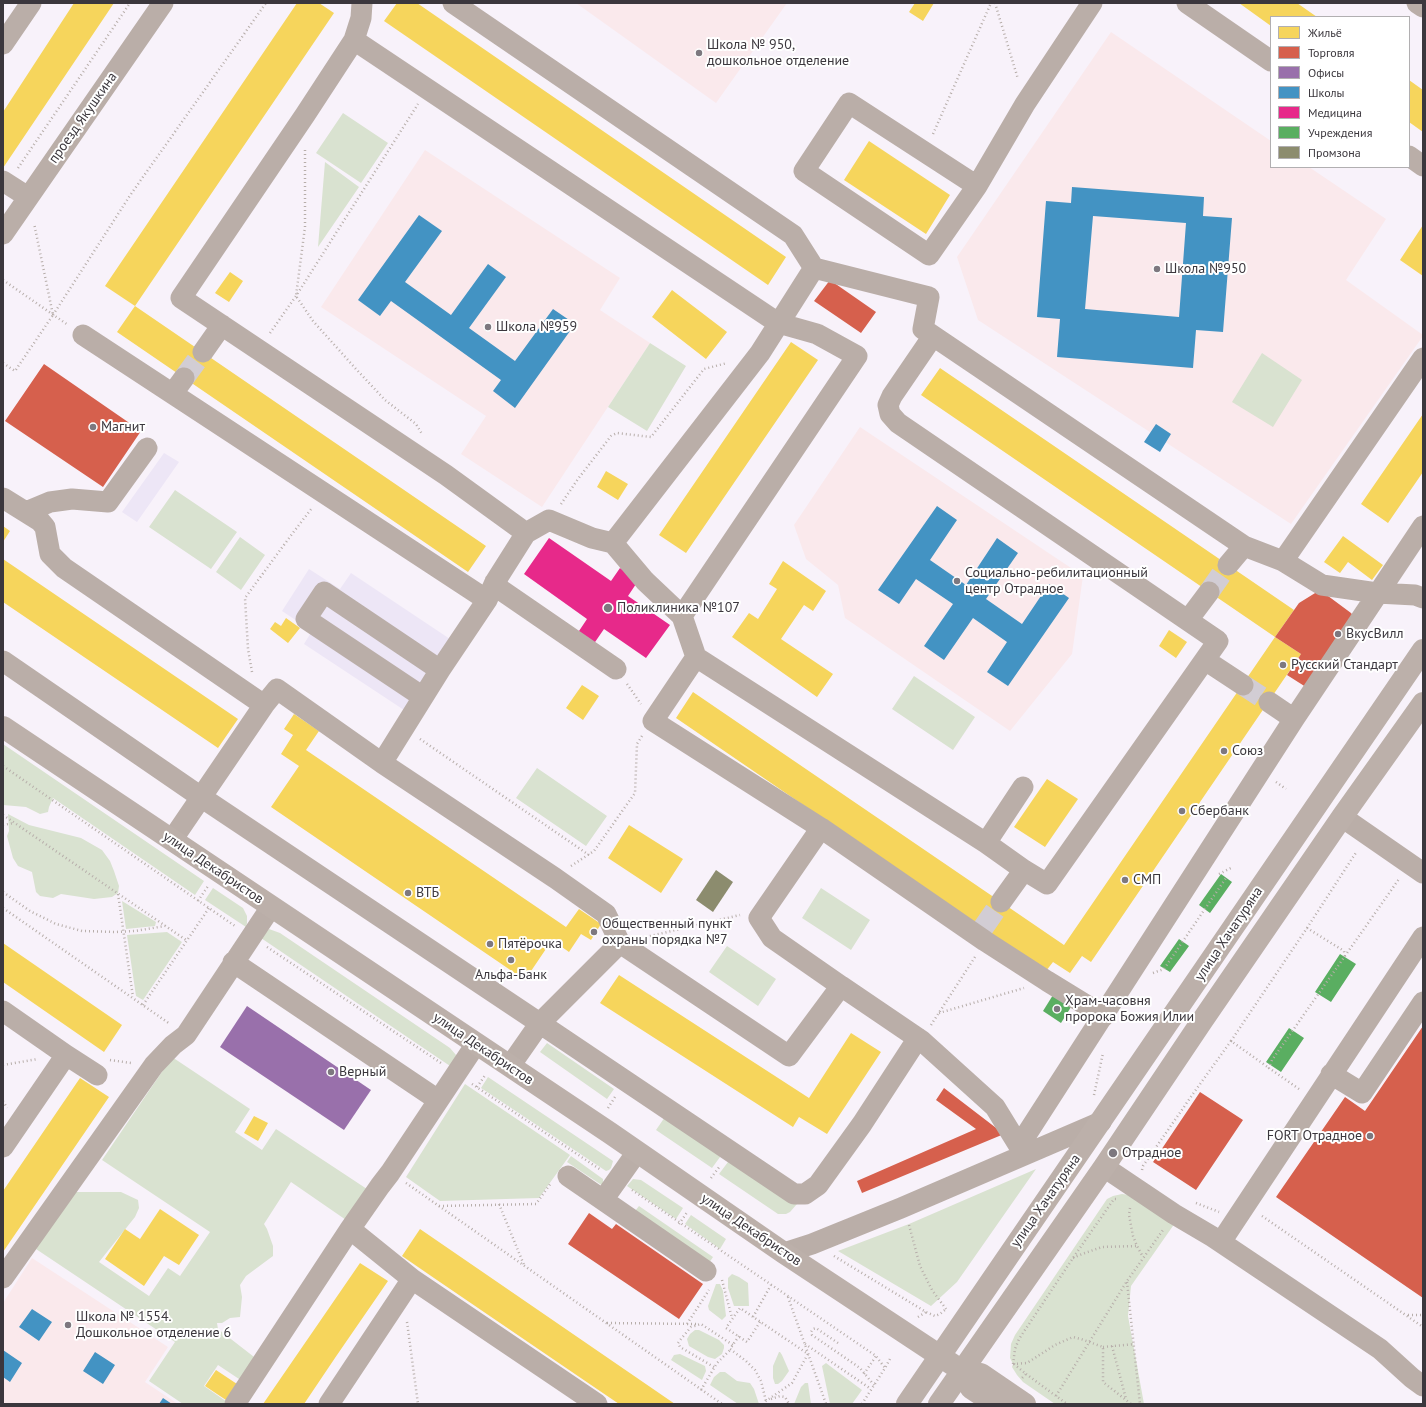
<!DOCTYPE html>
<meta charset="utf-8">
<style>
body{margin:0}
#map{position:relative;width:1426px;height:1407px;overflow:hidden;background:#f8f2fa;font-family:"PT Sans",sans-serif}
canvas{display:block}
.frame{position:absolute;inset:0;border:4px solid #3b373d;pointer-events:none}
.legend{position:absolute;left:1270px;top:16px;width:140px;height:152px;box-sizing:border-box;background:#fff;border:1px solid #b1afb1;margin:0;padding:5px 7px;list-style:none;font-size:12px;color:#3b373d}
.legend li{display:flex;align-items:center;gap:8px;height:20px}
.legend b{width:20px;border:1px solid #b1afb1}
</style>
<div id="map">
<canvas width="1426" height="1407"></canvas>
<div class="frame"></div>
<ul class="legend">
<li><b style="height:11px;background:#f6d55c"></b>Жильё</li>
<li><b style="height:11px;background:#d6604d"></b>Торговля</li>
<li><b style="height:11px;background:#9970ab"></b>Офисы</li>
<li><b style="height:11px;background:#4393c3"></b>Школы</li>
<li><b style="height:11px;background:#e7298a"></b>Медицина</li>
<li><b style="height:11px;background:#5aae61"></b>Учреждения</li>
<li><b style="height:11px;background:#8c8c6e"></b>Промзона</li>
</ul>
</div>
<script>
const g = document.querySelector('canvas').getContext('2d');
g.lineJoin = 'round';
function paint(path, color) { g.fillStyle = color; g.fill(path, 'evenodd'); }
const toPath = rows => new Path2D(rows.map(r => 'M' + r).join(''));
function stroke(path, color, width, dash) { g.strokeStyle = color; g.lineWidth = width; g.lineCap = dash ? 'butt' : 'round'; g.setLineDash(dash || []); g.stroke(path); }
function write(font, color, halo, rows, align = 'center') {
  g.font = font + ' "PT Sans",sans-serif'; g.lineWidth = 4; g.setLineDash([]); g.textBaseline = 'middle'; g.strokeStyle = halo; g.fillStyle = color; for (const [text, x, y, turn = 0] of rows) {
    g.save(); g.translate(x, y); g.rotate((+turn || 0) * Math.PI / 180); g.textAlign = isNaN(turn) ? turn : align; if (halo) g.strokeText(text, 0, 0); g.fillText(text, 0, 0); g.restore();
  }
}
const industrial = toPath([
 [164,453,179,462,137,522,122,512],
 [309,569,340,589,351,573,450,639,404,710,304,644,312,631,282,611]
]);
const education = toPath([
 [576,3,787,3,716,103],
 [1111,32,1271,141,1271,167,1309,167,1386,219,1346,280,1423,335,1423,336,1291,524,978,320,957,257],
 [425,150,620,278,600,310,650,343,542,507,461,454,486,416,321,307],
 [860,427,1083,576,1072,654,1010,731,845,618,838,585,806,559,794,525],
 [32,1258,168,1347,145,1382,178,1404,3,1404,3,1303]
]);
const green = toPath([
 [343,113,388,143,361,183,316,153],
 [325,162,359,187,318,247],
 [650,343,686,366,647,431,608,407],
 [1262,353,1302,380,1273,427,1232,402],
 [175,490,237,532,211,569,149,527],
 [240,537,265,555,241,590,216,572],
 [914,676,975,717,953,750,892,709],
 [3,744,204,881,195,895,53,798,49,807,48,812,40,814,26,807,3,805],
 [537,768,607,816,586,846,516,798],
 [8,814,29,825,81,838,102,850,110,861,114,871,119,886,118,893,112,897,94,899,61,894,53,898,40,896,36,892,32,872,18,866,13,858,7,836,9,831],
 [213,888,243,908,247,916,247,923,246,927,205,900],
 [821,888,870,920,851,950,802,918],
 [122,901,156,922,155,926,126,929],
 [269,929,280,933,450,1048,456,1055,453,1068,261,938],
 [167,932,182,942,143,1000,136,996,127,935],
 [727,946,776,979,758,1006,709,972],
 [547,1043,614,1089,607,1099,540,1052],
 [172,1057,250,1109,235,1132,262,1150,276,1129,370,1191,349,1222,291,1182,264,1224,267,1229,273,1246,273,1256,246,1276,240,1285,242,1297,240,1317,230,1318,222,1323,217,1323,218,1329,258,1360,242,1381,218,1365,204,1386,230,1404,183,1404,149,1381,175,1342,36,1249,74,1192,121,1192,138,1200,139,1208,135,1217,99,1262,149,1296,168,1268,180,1276,210,1232,102,1160],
 [488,1077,613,1161,611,1168,609,1170,606,1171,481,1088],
 [465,1084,570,1155,539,1198,440,1201,406,1177],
 [667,1114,723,1153,712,1168,656,1130],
 [571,1156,603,1179,603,1186,567,1162],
 [731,1158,797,1204,790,1212,786,1214,778,1214,719,1174],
 [1036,1169,957,1282,931,1306,838,1251,909,1224],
 [633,1179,641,1180,683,1208,676,1219,627,1186],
 [1122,1194,1129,1195,1175,1223,1131,1286,1128,1316,1144,1404,1055,1404,1023,1382,1017,1375,1012,1367,1013,1364,1010,1358,1011,1344,1015,1335,1107,1199,1113,1196],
 [639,1206,713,1257,709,1263,635,1211],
 [691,1215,726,1239,720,1249,685,1224],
 [732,1274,739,1277,748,1283,749,1306,734,1306,728,1288,728,1278],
 [716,1284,720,1284,723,1291,726,1316,722,1320,709,1310,708,1306],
 [695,1330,699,1330,719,1340,724,1345,724,1348,722,1354,715,1359,708,1357,689,1346,687,1339,690,1334],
 [779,1352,780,1352,782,1355,789,1371,782,1381,778,1384,775,1384,773,1378,773,1366],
 [680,1354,705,1366,706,1371,702,1380,671,1360,674,1355],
 [826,1363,862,1390,852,1404,830,1404,822,1366],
 [720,1372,725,1372,737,1381,750,1383,754,1389,759,1404,738,1404,710,1385,714,1377],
 [805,1383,808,1383,811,1404,794,1404,801,1387]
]);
const homes = toPath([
 [74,3,114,3,3,168,3,112],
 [297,3,319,3,334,13,135,306,105,286],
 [397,3,417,3,786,257,768,285,384,21],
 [915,3,934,3,923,21,909,12],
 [1239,3,1297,3,1317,17,1271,17,1271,26],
 [1409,80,1423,90,1423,132,1409,122],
 [869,141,950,195,926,234,844,180],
 [1423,225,1423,276,1400,260],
 [230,272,243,281,229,302,215,293],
 [672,290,727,332,706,359,652,317],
 [135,306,486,546,468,572,117,332],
 [791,342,818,360,686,553,659,535],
 [940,368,1294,610,1275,637,921,395],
 [1423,414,1423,472,1388,523,1361,504],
 [606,471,628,484,618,500,597,487],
 [3,526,10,531,3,542],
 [1343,536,1383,565,1372,580,1348,562,1340,573,1324,562],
 [3,559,238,719,218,748,3,602],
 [783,561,826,591,813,611,804,605,781,639,833,674,817,697,732,637,749,613,758,619,777,589,769,584],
 [286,618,300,628,288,643,270,629,275,622,281,626],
 [1169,630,1187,642,1176,658,1159,646],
 [1275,637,1301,654,1091,962,1082,956,1070,973,1053,962,1046,971,676,718,693,692,1064,945],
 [582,685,599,696,583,720,566,708],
 [294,714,319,731,306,750,566,927,579,909,601,924,591,940,581,934,569,952,552,940,525,980,271,807,299,766,281,754,293,735,284,729],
 [1047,779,1078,799,1045,847,1014,827],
 [629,825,683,859,661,893,608,858],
 [3,943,122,1025,104,1052,3,982],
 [619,975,809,1098,851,1033,881,1052,827,1134,799,1117,793,1127,600,1003],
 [80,1078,109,1097,3,1252,3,1191],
 [254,1116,268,1123,258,1141,244,1133],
 [160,1209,199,1235,179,1265,164,1256,144,1286,105,1259,125,1229,140,1239],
 [420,1229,675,1404,619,1404,434,1278,402,1256],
 [360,1263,388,1281,337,1355,304,1404,263,1404],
 [216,1370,237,1384,226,1400,205,1386]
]);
const shops = toPath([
 [830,280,876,312,861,333,814,301],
 [44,364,141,431,103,487,5,421],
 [1320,590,1351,613,1354,617,1309,689,1287,675,1301,654,1275,637,1299,603],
 [1423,1026,1423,1298,1276,1197,1345,1097,1365,1111],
 [944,1088,1004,1134,862,1193,857,1181,976,1129,936,1100],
 [1200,1092,1243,1120,1196,1190,1153,1162],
 [589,1213,612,1229,616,1224,703,1284,679,1319,568,1244]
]);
const offices = toPath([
 [247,1006,371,1090,344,1130,220,1047]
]);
const schools = toPath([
 [1072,187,1204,197,1203,216,1232,218,1223,332,1196,330,1193,368,1057,357,1060,319,1037,317,1046,201,1071,203],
 [1093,216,1186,223,1179,317,1085,309],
 [419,215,442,231,405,282,451,315,488,264,506,277,469,328,515,361,553,309,575,324,515,408,493,391,501,380,391,301,380,316,358,300],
 [1156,424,1171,434,1160,452,1144,442],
 [937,506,957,520,930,560,966,585,997,538,1018,553,986,599,1022,624,1049,584,1069,598,1008,686,987,672,1007,642,973,618,944,660,924,646,953,604,916,579,899,604,878,590],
 [32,1309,52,1322,39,1341,19,1327],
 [3,1350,22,1363,10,1382,3,1377],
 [95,1352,115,1365,103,1384,83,1371],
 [163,1398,172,1404,159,1404]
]);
const health = toPath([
 [549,538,611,581,620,568,638,581,628,596,670,625,646,658,604,629,593,645,577,634,587,619,524,574]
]);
const public = toPath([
 [1221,874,1232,882,1210,913,1199,905],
 [1179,939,1189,946,1170,972,1160,966],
 [1340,954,1356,964,1331,1002,1315,992],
 [1053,995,1071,1007,1061,1023,1043,1011],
 [1289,1028,1304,1038,1281,1072,1266,1062]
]);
const industry = toPath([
 [716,870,733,882,713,912,696,900]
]);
const minorTunnel = toPath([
 [184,378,203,352],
 [1209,592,1228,565],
 [1243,685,1269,702],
 [983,928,1001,902]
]);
const path = toPath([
 [995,3,1018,79],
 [933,134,991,3],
 [305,150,305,227,296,296,313,321,356,369,385,400,416,424,422,434],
 [18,168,130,3],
 [3,280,68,325],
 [53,315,131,194,266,3],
 [270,333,296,296,418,104],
 [3,363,15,371,53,315,34,223],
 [561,504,578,479,611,436,617,433,651,437,704,369,727,363],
 [252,672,248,649,245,598,292,534,312,508],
 [627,684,641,704],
 [420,739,589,855],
 [3,766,235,926],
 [1276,782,1286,789],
 [3,815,186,940],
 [3,825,14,823],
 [571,866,594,851,635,793,637,744,642,736],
 [1219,874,1233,867],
 [3,892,30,911,56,924,82,931,115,932,135,931,165,926],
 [118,894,133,997],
 [198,901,208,886],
 [3,908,170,1024],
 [1307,928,1357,851],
 [646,937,740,915],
 [267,947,441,1063],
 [1153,973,1164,969,1226,878],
 [143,1005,209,908],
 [939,1013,1024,988],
 [931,1025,975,957],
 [1231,1041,1307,928,1344,951,1345,957],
 [110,1060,131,1063],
 [3,1065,38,1059],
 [472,1084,601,1170],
 [477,1087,486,1074],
 [1299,1089,1269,1068,1272,1060,1399,879],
 [1094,1095,1103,1053],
 [3,1101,7,1108],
 [608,1108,615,1097],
 [1142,1170,1143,1166,1195,1091,1231,1041,1269,1068],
 [711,1178,720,1166],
 [406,1183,722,1404],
 [632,1190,876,1356,885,1368],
 [1196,1203,1219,1212],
 [499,1204,524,1265],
 [439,1206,536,1204,551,1183],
 [1130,1208,1129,1215,1133,1236,1137,1246,1143,1257],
 [1262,1216,1423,1327],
 [679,1224,688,1211],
 [909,1225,920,1266,932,1290,946,1309],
 [834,1256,926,1312,935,1316,940,1314,946,1309],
 [1073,1258,1082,1254,1102,1247,1137,1246],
 [722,1280,732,1318],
 [1127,1282,1140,1404],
 [788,1297,826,1404],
 [1408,1315,1423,1315],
 [753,1317,771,1285],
 [918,1317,926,1312],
 [407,1322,418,1404],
 [760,1322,747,1342,726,1328,740,1308,808,1354,792,1383,766,1401,764,1404],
 [607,1323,698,1324],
 [687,1324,709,1290],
 [739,1336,730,1349,746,1361,755,1370,761,1381,766,1401],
 [838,1343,816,1328,813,1329,811,1332,812,1335,860,1368,874,1385],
 [805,1344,871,1389],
 [1112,1346,1126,1399],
 [1103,1347,1135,1344],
 [1013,1364,1015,1349,1019,1339,1073,1258,1114,1199,1117,1199],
 [1013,1364,1027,1363,1055,1345,1073,1337,1081,1339,1103,1347,1103,1382,1131,1404],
 [1014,1364,1026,1374,1022,1378],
 [714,1367,680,1347,678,1343,681,1339,691,1327,701,1324,733,1345],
 [864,1374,876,1356],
 [1026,1374,1067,1404],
 [701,1390,717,1363,730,1350],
 [1056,1396,1127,1281,1163,1230],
 [771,1399,780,1396,785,1397,789,1404],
 [862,1404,885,1368,891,1357]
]);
const minor = toPath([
 [362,3,361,18,354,40,778,323,817,334,857,356,682,616,696,657,986,843,1024,870,1047,884,1218,641,898,423,890,414,888,405,892,396,933,336],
 [453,3,793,235,814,268,929,297,923,329,1244,546,1283,561,1322,585,1377,593,1415,595,1423,598],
 [1187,3,1271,61],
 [1417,3,1423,7],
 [354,40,305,115,181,298,446,475,526,533],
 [3,44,31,3],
 [1409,156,1423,166],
 [3,181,28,197],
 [977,186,849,103,804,171,929,255,977,186,1025,104,1092,3],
 [3,234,163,3],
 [83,335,487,600,495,582,526,533,549,520,592,538,613,543,760,353,814,268],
 [203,352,222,325],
 [173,393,184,378],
 [3,498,40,521,45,527,50,554,64,568,264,705,277,689,382,763],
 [26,512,50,502,72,499,108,502,147,448],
 [613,543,645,581,682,616],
 [1283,561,1423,358],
 [1228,565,1244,546],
 [495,582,501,590,616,669],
 [487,600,440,670,382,763,555,878,606,914,620,943,540,1023,510,1066],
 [1188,620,1209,592],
 [696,657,653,721,821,828,985,941,1047,981,1104,1016],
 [1205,660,1243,685],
 [3,661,201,797,526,1014,794,1194,805,1194,818,1185,862,1124,918,1038],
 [423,697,306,619,324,592,440,670],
 [1269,702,1294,719],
 [1342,817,1423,873],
 [821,828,759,918,772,938,841,986],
 [172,840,264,705],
 [986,843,1023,787],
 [1001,902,1024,870],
 [620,943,789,1056,841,986,922,1041,995,1107,1019,1146,1023,1155],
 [233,962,438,1100],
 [3,1011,66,1055,3,1147],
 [66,1055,97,1075],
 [1331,1074,1362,1093,1423,1002],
 [1019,1146,1294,719,1423,526],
 [637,1152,603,1200,706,1271],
 [1104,1167,1174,1214,1213,1237,1380,1349,1412,1378,1423,1386],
 [568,1176,603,1200],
 [1221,1242,1423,937],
 [784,1253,812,1244,901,1208,1101,1122],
 [3,1278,154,1065,173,1045,186,1035,271,907],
 [412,1279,597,1404],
 [235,1404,350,1229],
 [329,1404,412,1279,350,1229,380,1186,390,1173,476,1044]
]);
const major = toPath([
 [3,727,610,1133,784,1253,940,1356,962,1371,971,1388,995,1404],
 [962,1371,981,1374,1025,1404],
 [907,1404,1423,650],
 [939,1404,1104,1167,1202,1021,1342,817,1423,703]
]);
const markers = [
 [699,53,4,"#7d787f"],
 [1157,269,4,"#7d787f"],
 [488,327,4,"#7d787f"],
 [93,427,4,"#7d787f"],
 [957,581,4,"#7d787f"],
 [608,608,5,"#7d787f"],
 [1338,634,4,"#7d787f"],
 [1283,665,4,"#7d787f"],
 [1224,751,4,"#7d787f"],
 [1182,811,4,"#7d787f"],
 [1125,880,4,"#7d787f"],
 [408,893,4,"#7d787f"],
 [594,932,4,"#7d787f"],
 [490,944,4,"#7d787f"],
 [511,960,4,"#7d787f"],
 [1057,1009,4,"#7d787f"],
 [331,1072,4,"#7d787f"],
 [1370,1136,4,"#7d787f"],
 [1113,1153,5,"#7d787f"],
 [68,1325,4,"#7d787f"]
];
const poiNames = [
 ["Школа № 950,",707,45],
 ["дошкольное отделение",707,61],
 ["Школа №950",1165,269],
 ["Школа №959",496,327],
 ["Магнит",101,427],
 ["Социально-ребилитационный",965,573],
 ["центр Отрадное",965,589],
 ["Поликлиника №107",617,608],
 ["ВкусВилл",1346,634],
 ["Русский Стандарт",1291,665],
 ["Союз",1232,751],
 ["Сбербанк",1190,811],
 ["СМП",1133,880],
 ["ВТБ",416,893],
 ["Общественный пункт",602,924],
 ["охраны порядка №7",602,940],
 ["Пятёрочка",498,944],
 ["Альфа-Банк",511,975,"center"],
 ["Храм-часовня",1065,1001],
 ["пророка Божия Илии",1065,1017],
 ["Верный",339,1072],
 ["FORT Отрадное",1362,1136,"right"],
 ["Отрадное",1122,1153],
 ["Школа № 1554.",76,1317],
 ["Дошкольное отделение 6",76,1333]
];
const streetNames = [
 ["проезд Якушкина",83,118,-55],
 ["улица Декабристов",213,868,34],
 ["улица Хачатуряна",1229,934,-56],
 ["улица Декабристов",483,1049,34],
 ["улица Хачатуряна",1046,1201,-55],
 ["улица Декабристов",751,1230,34]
];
paint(industrial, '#ede6f6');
paint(education, '#fae9ec');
paint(green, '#d9e2d0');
paint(homes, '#f6d55c');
paint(shops, '#d6604d');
paint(offices, '#9970ab');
paint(schools, '#4393c3');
paint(health, '#e7298a');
paint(public, '#5aae61');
paint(industry, '#8c8c6e');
stroke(minorTunnel, '#d2cdd4', 21, [21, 10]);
stroke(path, '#b7aeaa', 2.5, [1, 3]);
stroke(minor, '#baaea8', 21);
stroke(major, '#bcb0aa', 22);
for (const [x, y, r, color] of markers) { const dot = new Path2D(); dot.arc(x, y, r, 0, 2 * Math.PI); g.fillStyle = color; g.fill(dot); stroke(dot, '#fff', 1.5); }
write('14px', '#3b373d', '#fff', poiNames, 'left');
write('14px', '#3b373d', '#fff', streetNames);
</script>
